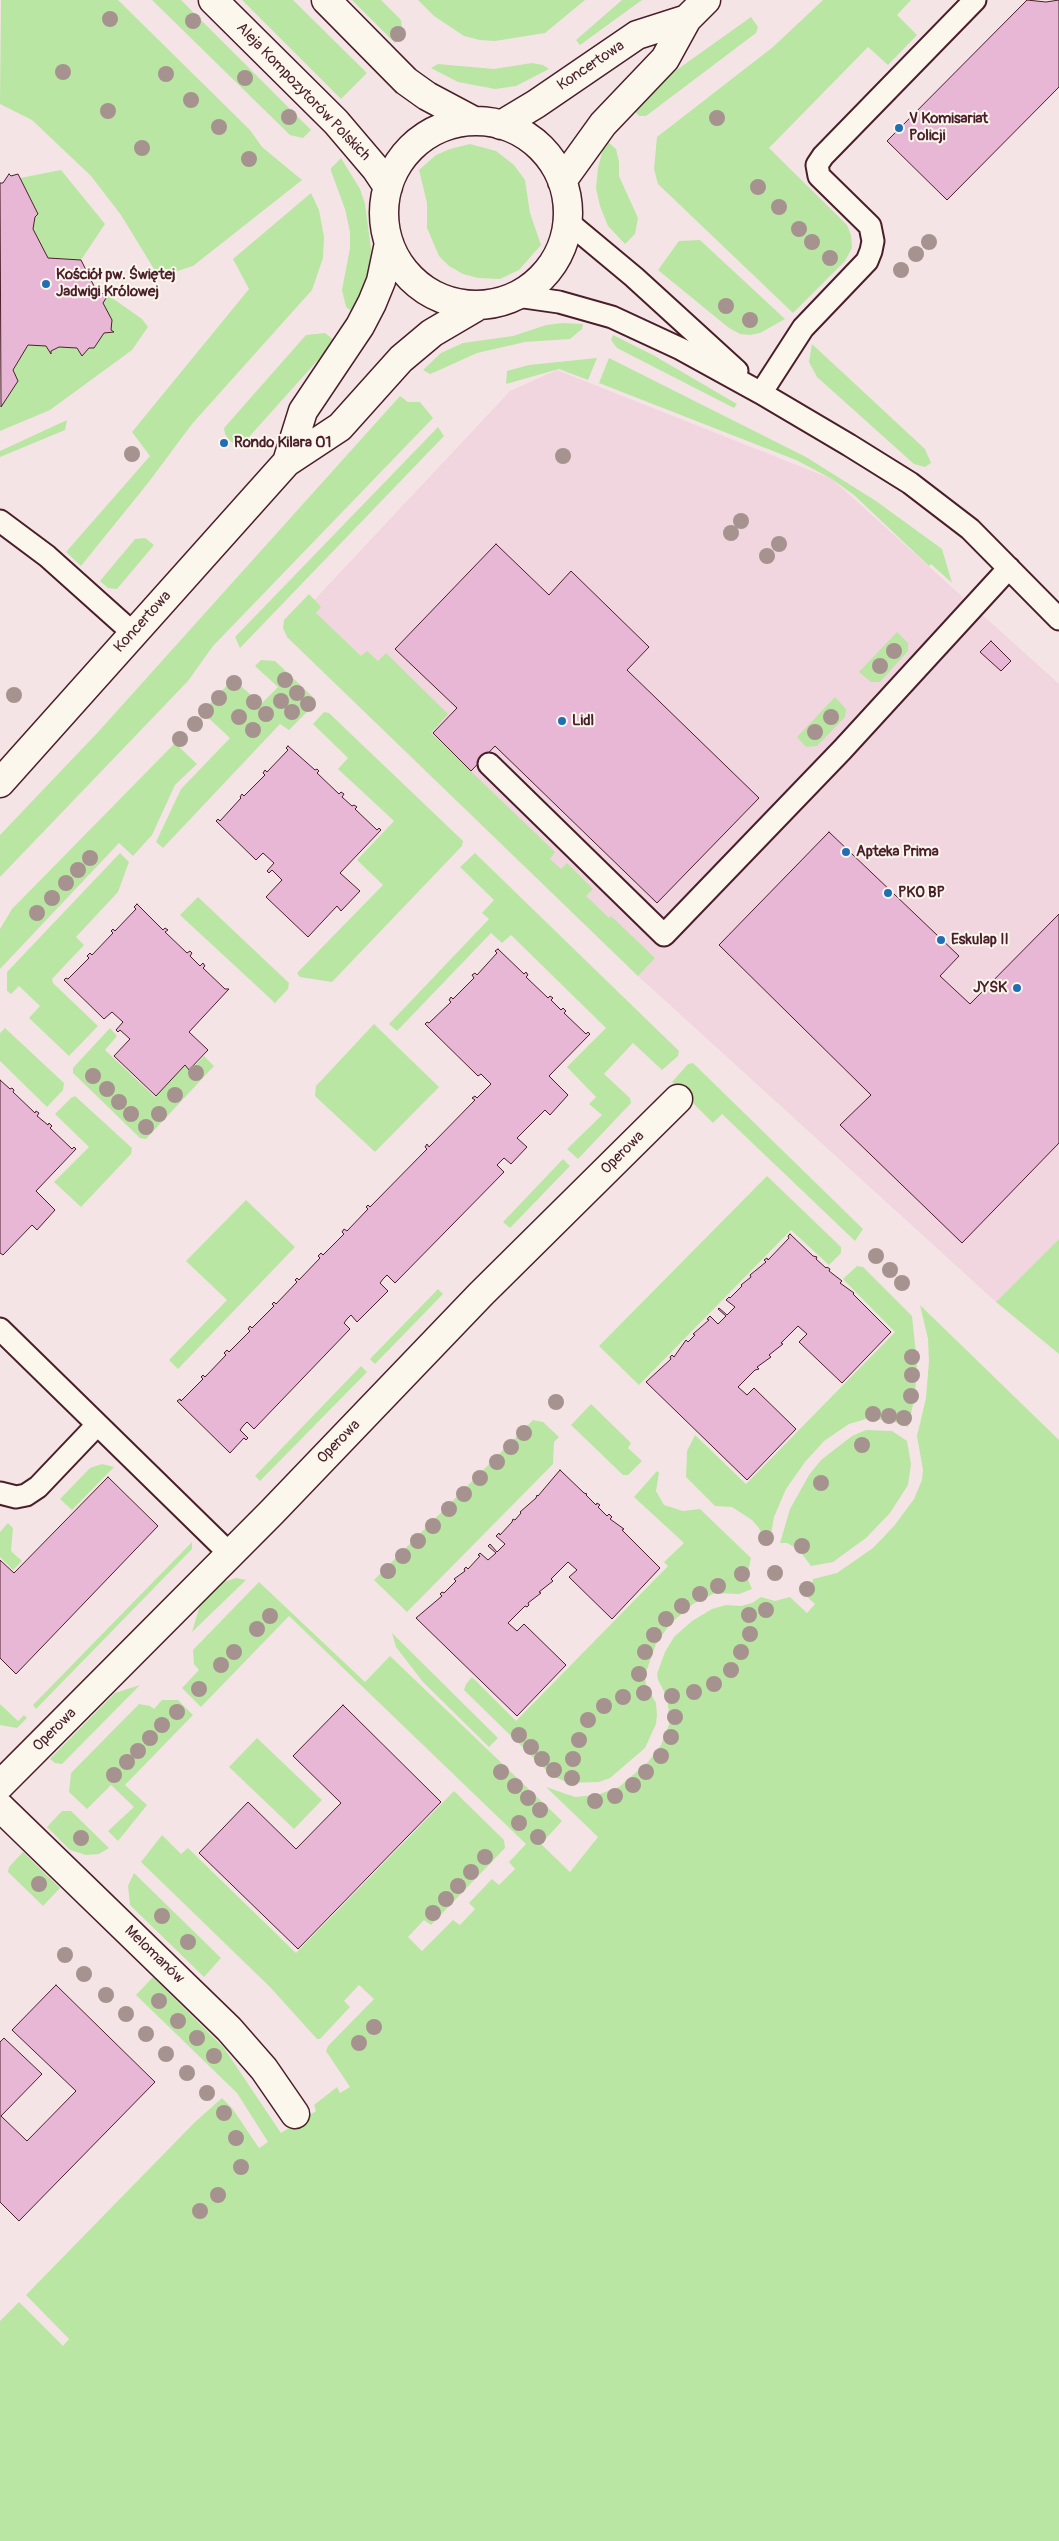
<!DOCTYPE html>
<meta charset="utf-8">
<style>
body{margin:0}
canvas{display:block;background:#f5e4e5}
</style>
<canvas width="1059" height="2541"></canvas>
<script>
const g = document.querySelector('canvas').getContext('2d');
g.lineJoin = 'round';
function paint(path, color) { g.fillStyle = color; g.fill(path, 'evenodd'); }
const toPath = rows => new Path2D(rows.map(r => 'M' + r).join(''));
function stroke(path, color, width, dash) { g.strokeStyle = color; g.lineWidth = width; g.lineCap = dash ? 'butt' : 'round'; g.setLineDash(dash || []); g.stroke(path); }
function write(font, color, halo, rows, align = 'center') {
  g.font = font + ' Pangolin,sans-serif'; g.lineWidth = 4; g.setLineDash([]); g.textBaseline = 'middle'; g.strokeStyle = halo; g.fillStyle = color; for (const [text, x, y, turn = 0] of rows) {
    g.save(); g.translate(x, y); g.rotate((+turn || 0) * Math.PI / 180); g.textAlign = isNaN(turn) ? turn : align; if (halo) g.strokeText(text, 0, 0); g.fillText(text, 0, 0); g.restore();
  }
}
const built = toPath([
 [557,370,832,479,1059,684,1059,1239,996,1302,638,976,287,637,288,628,510,391]
]);
const green = toPath([
 [1,0,118,0,250,130,262,147,302,180,193,266,174,272,154,269,121,215,91,176,32,120,0,104],
 [152,0,181,0,311,130,303,138,290,135],
 [242,0,293,0,367,73,341,99],
 [352,0,381,0,401,20,403,35,395,43],
 [418,0,585,0,545,33,495,41,480,40,464,36,434,16],
 [622,0,642,0,580,45,576,40],
 [823,0,911,0,897,15,917,35,888,65,868,47,769,148,847,225,851,235,852,248,845,261,793,313,658,184,654,169,657,137,773,47],
 [751,17,758,27,756,33,646,116,639,116,633,109,650,89],
 [532,63,543,65,549,69,516,86,495,89,458,82,431,68,438,64,494,69],
 [607,141,616,149,619,162,619,176,638,218,635,234,625,244,608,226,600,206,596,188,598,168,603,149],
 [470,144,496,151,514,165,525,180,530,213,541,245,519,270,500,279,478,278,463,274,449,266,439,256,427,228,427,203,419,170,436,155,450,149],
 [341,158,360,189,365,204,371,249,369,275,355,314,346,307,342,290,350,248,350,232,345,209,331,171,331,168],
 [61,170,105,224,81,260,48,258,33,229,35,217,38,214,20,178],
 [311,193,319,210,324,237,323,258,312,290,192,424,148,483,81,566,66,552,150,456,132,432,249,289,233,259],
 [700,240,785,319,760,333,750,335,740,334,729,328,658,270,679,241],
 [108,295,142,319,148,327,132,350,50,410,0,431,0,407,18,381,13,370,28,345,46,346,51,354,51,351,59,347,77,348,82,356,89,348,94,348,104,333,113,332,111,330,112,320,103,303],
 [563,323,583,324,582,329,570,339,525,342,477,353,435,372,430,374,423,370,441,353,463,343,513,336,546,325],
 [325,333,335,341,240,447,230,441,225,434,224,428,306,335],
 [613,335,653,355,737,404,734,408,617,348,611,340],
 [812,344,925,449,931,463,925,467,914,464,817,377,809,362],
 [597,358,588,380,559,369,506,384,507,371,529,365],
 [609,358,806,457,876,501,942,549,952,583,931,564,929,566,854,495,832,479,796,460,599,383],
 [400,396,408,402,420,402,433,418,213,646,188,681,0,877,0,835,99,731],
 [67,420,65,430,0,457,0,451],
 [438,427,444,436,240,648,235,637],
 [145,538,154,545,117,589,108,588,100,581,135,539],
 [309,594,321,607,316,613,361,656,367,651,378,661,386,653,448,714,431,733,555,852,550,859,561,869,567,863,593,889,586,896,609,918,611,916,655,958,638,976,287,637,283,628,284,620],
 [897,632,908,643,908,651,880,682,871,682,859,672],
 [261,660,275,661,315,699,315,704,289,730,280,724,163,848,156,842,181,789,230,738,202,712,233,679,261,704,278,687,255,666],
 [835,697,846,709,845,717,817,746,806,747,797,737],
 [324,712,329,713,463,841,462,846,332,982,300,977,297,973,383,885,357,860,394,821,338,769,348,758,313,724],
 [175,743,197,764,175,785,152,835,133,856,119,843,0,969,0,929,12,909],
 [120,853,129,862,118,892,76,937,84,945,52,979,53,983,98,1026,69,1056,29,1018,40,1006,19,986,11,994,7,991,7,972],
 [475,853,679,1051,678,1056,662,1070,633,1043,604,1074,630,1098,631,1103,578,1159,567,1149,602,1115,589,1104,596,1097,567,1067,606,1028,511,935,502,943,491,933,397,1031,389,1024,489,919,482,913,494,900,460,867],
 [198,897,289,983,288,989,275,1003,180,915],
 [374,1024,439,1087,375,1152,315,1096,316,1086],
 [5,1028,64,1083,63,1090,47,1107,0,1061,0,1033],
 [110,1028,117,1036,105,1050,155,1097,184,1066,190,1071,204,1056,214,1066,146,1139,140,1138,73,1073,73,1068],
 [693,1063,863,1229,855,1241,722,1114,713,1123,672,1082,688,1064],
 [75,1096,132,1148,131,1154,81,1207,54,1182,89,1147,55,1114,71,1098],
 [563,1159,570,1166,510,1228,503,1222],
 [767,1176,841,1247,841,1253,829,1265,791,1230,639,1385,599,1346],
 [246,1200,295,1247,178,1369,169,1360,227,1300,186,1261],
 [1059,1239,1059,1354,996,1302],
 [857,1266,863,1267,912,1316,917,1363,915,1396,908,1427,889,1420,866,1419,849,1424,824,1441,805,1462,786,1489,774,1517,769,1546,766,1546,759,1528,752,1520,732,1507,715,1506,686,1477,687,1451,695,1435,746,1484,895,1332,843,1279],
 [438,1289,443,1294,375,1364,370,1359],
 [920,1305,1059,1440,1059,2541,0,2541,0,2321,19,2302,63,2346,69,2339,26,2295,195,2122,222,2098,232,2108,259,2148,268,2142,237,2093,136,1995,153,1977,224,2048,281,2133,316,2111,314,2105,337,2087,340,2093,350,2087,326,2051,328,2046,374,1999,359,1985,344,2001,350,2007,320,2039,317,2039,270,1987,141,1862,162,1835,181,1854,188,1848,296,1953,454,1791,504,1840,505,1848,431,1925,424,1920,408,1937,422,1951,453,1920,460,1925,475,1909,469,1903,492,1879,499,1885,515,1869,509,1862,526,1844,289,1616,201,1707,182,1688,199,1670,194,1664,193,1650,259,1582,365,1682,390,1656,562,1821,541,1844,570,1872,598,1837,546,1787,575,1797,597,1795,619,1787,648,1762,661,1745,670,1722,667,1697,658,1680,657,1674,665,1652,674,1637,692,1621,712,1609,726,1605,741,1606,752,1603,761,1597,775,1601,790,1597,807,1613,815,1604,805,1595,811,1588,813,1579,837,1573,873,1548,894,1526,914,1499,922,1480,923,1470,917,1436,926,1398,929,1361,928,1339],
 [361,1366,367,1372,260,1481,255,1476],
 [591,1404,631,1443,628,1448,642,1461,628,1475,623,1475,571,1425],
 [533,1420,543,1422,559,1437,554,1442,553,1464,407,1612,374,1580],
 [866,1430,892,1431,907,1441,911,1464,908,1485,890,1513,866,1538,833,1562,811,1566,799,1550,787,1543,780,1543,790,1509,809,1475,821,1460,852,1436],
 [102,1464,114,1467,72,1510,60,1499,90,1468],
 [657,1471,659,1473,656,1491,664,1505,683,1511,700,1509,751,1558,747,1577,752,1589,739,1594,715,1593,693,1604,670,1624,656,1644,645,1675,646,1685,656,1703,657,1715,656,1724,645,1748,610,1778,599,1782,569,1783,552,1776,464,1690,466,1684,472,1677,516,1721,668,1566,664,1562,684,1543,634,1497],
 [8,1523,13,1528,11,1551,22,1561,13,1570,0,1557,0,1532],
 [192,1542,192,1549,36,1709,33,1705],
 [236,1578,246,1580,192,1632,200,1605,221,1583],
 [392,1633,498,1738,489,1747,423,1682,396,1647],
 [140,1685,62,1764,55,1763,50,1759,115,1693],
 [162,1700,178,1700,193,1715,125,1785,147,1805,118,1841,108,1831,134,1807,111,1785,87,1809,69,1792,71,1773,139,1704,150,1706,154,1709],
 [0,1704,18,1721,24,1715,27,1718,17,1728,0,1725],
 [257,1738,322,1800,294,1829,229,1767],
 [62,1811,71,1811,109,1848,99,1854,86,1855,70,1850,47,1827],
 [23,1852,60,1888,43,1906,8,1872,9,1867],
 [134,1873,221,1958,204,1977,130,1905,128,1886]
]);
const building = toPath([
 [1027,0,1046,2,1059,0,1059,87,947,200,887,141,1027,0],
 [9,174,11,176,18,174,38,214,35,217,33,229,48,258,81,260,97,292,108,295,103,303,112,320,111,330,114,332,104,333,94,348,89,348,82,356,77,348,59,347,51,351,51,354,46,346,28,345,13,370,18,381,1,407,0,183,3,183,9,174],
 [496,544,549,595,571,571,649,647,627,670,759,798,657,903,495,746,471,771,433,733,457,708,395,649,496,544],
 [991,641,1011,661,1001,671,980,652,991,641],
 [288,746,315,770,317,769,319,771,317,773,339,794,341,792,344,794,342,797,352,806,354,805,357,807,355,809,377,830,379,828,381,830,340,873,360,891,341,911,337,906,308,937,266,897,282,880,272,870,269,873,267,871,274,863,263,853,256,860,216,821,218,819,220,821,241,798,240,797,242,794,244,796,265,775,263,773,265,770,267,772,288,750,286,748,288,746],
 [829,832,959,956,940,976,970,1004,1059,914,1059,1143,962,1243,840,1125,871,1095,719,945,829,832],
 [137,904,163,930,165,928,168,930,165,932,187,953,190,951,192,953,190,956,200,966,203,963,205,966,203,968,225,989,229,989,189,1032,208,1050,189,1070,185,1065,156,1096,114,1056,130,1039,120,1030,118,1032,116,1030,123,1022,112,1012,104,1019,64,980,66,978,68,979,89,958,87,956,90,953,92,955,113,933,111,931,113,929,115,931,136,909,134,907,137,904],
 [498,949,524,974,526,972,528,975,526,977,548,998,550,996,553,998,551,1000,561,1010,563,1008,566,1011,564,1013,586,1034,588,1032,590,1034,549,1076,568,1095,550,1115,545,1110,517,1138,527,1147,511,1164,504,1158,497,1165,504,1172,395,1283,387,1275,383,1279,380,1283,388,1291,357,1322,351,1315,347,1319,344,1323,350,1329,254,1429,247,1422,243,1426,240,1430,248,1438,246,1440,244,1438,230,1453,177,1401,180,1399,181,1401,203,1379,201,1377,203,1375,205,1377,226,1355,224,1353,227,1350,229,1352,250,1331,248,1329,250,1326,252,1328,274,1306,272,1304,274,1302,276,1304,297,1282,295,1280,297,1278,299,1280,320,1258,318,1256,321,1253,323,1255,344,1234,342,1232,344,1229,347,1231,368,1209,366,1207,368,1205,370,1207,427,1149,425,1147,427,1144,429,1147,475,1100,472,1098,475,1096,477,1098,491,1084,481,1074,478,1076,425,1024,427,1022,429,1023,451,1002,449,1000,451,997,453,999,474,978,472,975,475,973,477,975,497,953,495,951,498,949],
 [0,1080,10,1089,12,1088,14,1090,13,1092,35,1113,36,1111,39,1113,37,1116,48,1125,49,1123,52,1126,50,1128,72,1149,74,1147,76,1149,36,1191,55,1210,37,1230,32,1225,3,1255,0,1253,0,1080],
 [790,1234,813,1256,817,1257,816,1259,826,1268,827,1267,830,1269,829,1271,842,1281,840,1283,854,1293,853,1294,891,1332,842,1383,799,1342,807,1334,798,1326,781,1343,783,1344,769,1355,771,1357,757,1367,759,1369,755,1370,738,1387,747,1395,754,1388,796,1429,747,1480,646,1382,671,1359,670,1357,672,1355,674,1357,686,1340,688,1342,695,1335,693,1334,709,1320,707,1319,710,1316,718,1324,726,1316,718,1309,719,1308,727,1315,735,1307,726,1300,729,1297,730,1298,742,1286,741,1285,751,1277,750,1275,766,1262,764,1260,767,1258,768,1260,789,1238,788,1236,790,1234],
 [560,1470,584,1493,587,1494,586,1495,596,1505,597,1503,600,1505,598,1507,607,1516,609,1514,612,1517,610,1519,624,1529,622,1530,660,1568,612,1619,569,1577,577,1570,568,1562,551,1579,553,1581,539,1592,541,1593,528,1603,529,1605,527,1607,525,1606,508,1623,517,1631,524,1624,566,1665,517,1716,416,1618,442,1596,440,1594,442,1592,444,1593,456,1581,454,1579,465,1571,464,1569,466,1567,468,1569,480,1556,478,1555,480,1553,488,1560,496,1553,488,1546,490,1544,497,1552,505,1544,496,1536,499,1533,500,1535,512,1522,513,1519,515,1520,521,1513,520,1512,536,1498,537,1495,538,1496,560,1470],
 [108,1477,158,1526,16,1674,0,1658,0,1560,14,1573,108,1477],
 [343,1705,441,1802,298,1949,199,1853,248,1802,296,1849,341,1803,293,1756,343,1705],
 [56,1985,155,2082,19,2221,0,2202,0,2042,4,2038,42,2074,1,2116,27,2141,76,2091,12,2030,56,1985]
]);
const lane = toPath([
 [568,222,634,277,737,371],
 [517,296,559,302,612,317,681,349,761,393,849,445,910,483,970,529,1059,619],
 [761,393,803,328,867,261,871,251,873,241,870,226,819,176,817,165,823,156,975,0],
 [0,521,47,556,133,633],
 [489,764,664,935,842,750,1009,568],
 [0,1329,230,1554],
 [0,1493,16,1497,26,1495,38,1487,97,1425]
]);
const street = toPath([
 [0,1785,272,1512,481,1294,678,1099],
 [0,1807,229,2029,264,2069,295,2114]
]);
const secondary = toPath([
 [213,0,336,122,376,169,388,187],
 [326,0,406,81,427,96,474,121],
 '384 213a92 92 0 1 1 184 0a92 92 0 1 1-184 0Z',
 [501,125,536,104,637,35,687,19],
 [562,181,603,124,665,59,687,19,706,0],
 [287,462,303,411,360,326,372,303,381,281,389,243],
 [0,783,287,462,340,427,401,359,432,333,478,306]
]);
const trees = [
 [110,19],
 [193,21],
 [398,34],
 [63,72],
 [166,74],
 [245,78],
 [191,100],
 [108,111],
 [289,117],
 [717,118],
 [219,127],
 [142,148],
 [249,159],
 [758,187],
 [779,207],
 [799,229],
 [812,242],
 [929,242],
 [916,254],
 [830,258],
 [901,270],
 [726,306],
 [750,320],
 [132,454],
 [563,456],
 [741,521],
 [731,533],
 [779,544],
 [767,556],
 [894,651],
 [880,666],
 [285,680],
 [234,683],
 [297,693],
 [14,695],
 [219,698],
 [281,701],
 [254,702],
 [308,704],
 [206,711],
 [292,712],
 [266,714],
 [239,717],
 [831,717],
 [195,724],
 [253,730],
 [815,732],
 [180,739],
 [90,858],
 [78,870],
 [66,883],
 [52,898],
 [37,913],
 [196,1073],
 [93,1076],
 [107,1089],
 [175,1095],
 [119,1102],
 [131,1114],
 [159,1114],
 [146,1127],
 [876,1256],
 [890,1270],
 [902,1283],
 [912,1357],
 [912,1375],
 [911,1396],
 [556,1402],
 [873,1414],
 [889,1416],
 [904,1418],
 [524,1433],
 [862,1445],
 [511,1447],
 [497,1462],
 [480,1478],
 [821,1483],
 [464,1494],
 [449,1509],
 [433,1526],
 [766,1538],
 [418,1541],
 [802,1546],
 [403,1556],
 [388,1571],
 [775,1573],
 [742,1574],
 [718,1586],
 [807,1589],
 [700,1594],
 [682,1606],
 [766,1610],
 [749,1615],
 [270,1616],
 [666,1619],
 [257,1629],
 [750,1634],
 [654,1635],
 [234,1652],
 [645,1652],
 [741,1652],
 [221,1665],
 [731,1670],
 [639,1674],
 [714,1684],
 [199,1689],
 [694,1692],
 [644,1693],
 [672,1696],
 [623,1697],
 [604,1706],
 [177,1712],
 [675,1717],
 [588,1720],
 [162,1725],
 [519,1735],
 [671,1737],
 [150,1738],
 [579,1740],
 [531,1747],
 [138,1751],
 [661,1756],
 [542,1759],
 [573,1759],
 [127,1762],
 [554,1770],
 [501,1772],
 [646,1772],
 [114,1775],
 [572,1778],
 [633,1785],
 [515,1786],
 [615,1796],
 [528,1798],
 [595,1801],
 [540,1810],
 [519,1823],
 [538,1837],
 [81,1838],
 [485,1857],
 [471,1872],
 [39,1884],
 [458,1886],
 [446,1899],
 [433,1913],
 [162,1916],
 [188,1942],
 [65,1955],
 [84,1974],
 [106,1995],
 [159,2001],
 [126,2014],
 [178,2021],
 [374,2027],
 [146,2034],
 [197,2038],
 [359,2043],
 [166,2054],
 [214,2056],
 [187,2073],
 [207,2093],
 [224,2113],
 [236,2138],
 [241,2167],
 [218,2195],
 [200,2211]
];
const markers = [
 [899,128,5,"#1f6fb2"],
 [46,284,5,"#1f6fb2"],
 [224,443,5,"#1f6fb2"],
 [562,721,5,"#1f6fb2"],
 [846,852,5,"#1f6fb2"],
 [888,893,5,"#1f6fb2"],
 [941,940,5,"#1f6fb2"],
 [1017,988,5,"#1f6fb2"]
];
const streetNames = [
 ["Koncertowa",591,66,-34],
 ["Aleja Kompozytorów Polskich",303,92,46],
 ["Koncertowa",143,622,-48],
 ["Operowa",623,1153,-45],
 ["Operowa",339,1442,-46],
 ["Operowa",55,1730,-45],
 ["Melomanów",154,1955,44]
];
const poiNames = [
 ["V Komisariat",909,119],
 ["Policji",909,136],
 ["Kościół pw. Świętej",56,275],
 ["Jadwigi Królowej",56,292],
 ["Rondo Kilara 01",234,443],
 ["Lidl",572,721],
 ["Apteka Prima",856,852],
 ["PKO BP",898,893],
 ["Eskulap II",951,940],
 ["JYSK",1007,988,"right"]
];
paint(built, '#f1d6e0');
paint(green, '#bae6a4');
paint(building, '#e8b7d6');
stroke(building, '#4a1f2b', 1);
stroke(lane, '#4a1f2b', 25);
stroke(street, '#4a1f2b', 31);
stroke(secondary, '#4a1f2b', 31);
stroke(lane, '#fbf7ec', 21);
stroke(street, '#fbf7ec', 28);
stroke(secondary, '#fbf7ec', 28);
g.fillStyle = '#a6938f';
for (const [x, y] of trees) { g.beginPath(); g.arc(x, y, 8, 0, 2 * Math.PI); g.fill(); }
for (const [x, y, r, color] of markers) { const dot = new Path2D(); dot.arc(x, y, r, 0, 2 * Math.PI); g.fillStyle = color; g.fill(dot); stroke(dot, '#fbf7ec', 2); }
write('15px', '#4a1f2b', '#fbf7ec', streetNames);
write('bold 15px', '#4a1f2b', '#fbf7ec', poiNames, 'left');
</script>
